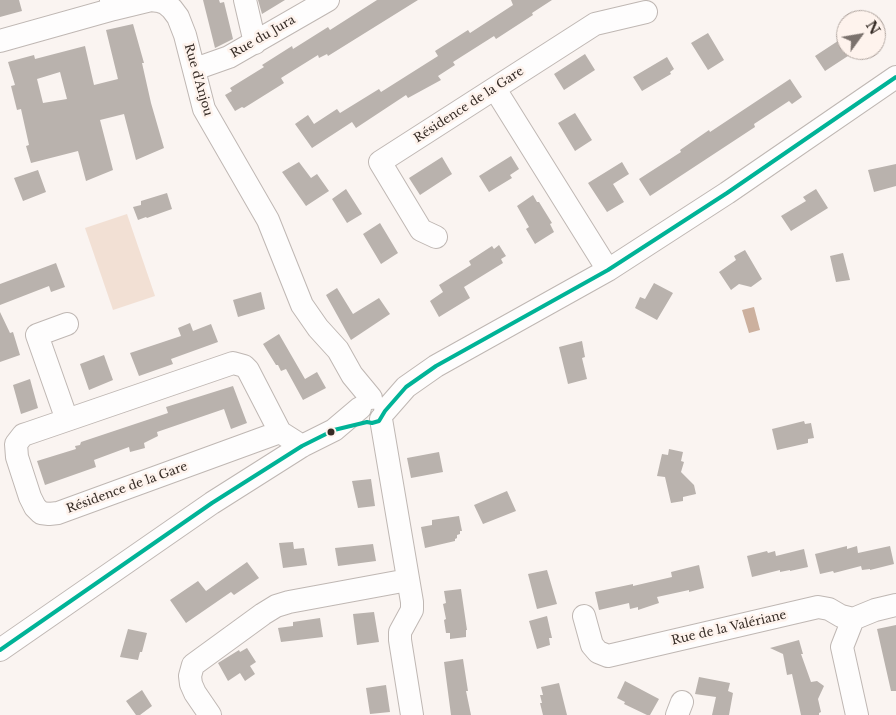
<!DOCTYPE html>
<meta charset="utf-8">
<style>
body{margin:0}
#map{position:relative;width:896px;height:715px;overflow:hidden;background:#faf4f1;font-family:"Libre Baskerville",serif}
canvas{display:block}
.north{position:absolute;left:836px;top:10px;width:50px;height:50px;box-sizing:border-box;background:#fef3ed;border:1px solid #aea39d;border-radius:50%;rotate:58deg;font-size:14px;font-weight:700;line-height:20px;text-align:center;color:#362c26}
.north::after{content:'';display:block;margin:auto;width:18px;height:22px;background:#7b726d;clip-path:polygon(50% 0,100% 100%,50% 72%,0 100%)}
</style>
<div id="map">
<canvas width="896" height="715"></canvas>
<div class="north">N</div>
</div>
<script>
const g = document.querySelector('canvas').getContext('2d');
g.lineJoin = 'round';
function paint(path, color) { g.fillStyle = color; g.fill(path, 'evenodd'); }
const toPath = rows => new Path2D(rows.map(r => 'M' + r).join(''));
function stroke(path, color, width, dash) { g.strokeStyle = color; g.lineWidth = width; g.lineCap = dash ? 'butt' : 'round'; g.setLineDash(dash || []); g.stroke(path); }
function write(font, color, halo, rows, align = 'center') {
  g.font = font + ' "Libre Baskerville",serif'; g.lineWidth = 5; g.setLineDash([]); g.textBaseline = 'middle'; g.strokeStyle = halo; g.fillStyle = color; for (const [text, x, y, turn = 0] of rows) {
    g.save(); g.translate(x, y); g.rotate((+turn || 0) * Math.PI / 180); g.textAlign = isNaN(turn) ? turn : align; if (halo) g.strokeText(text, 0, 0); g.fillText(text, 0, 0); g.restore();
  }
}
const green = toPath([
 [127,214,155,296,113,310,85,228]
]);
const water = toPath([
 [754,307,760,330,749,333,742,310]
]);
const building = toPath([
 [0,0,19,0,22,11,0,17],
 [203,0,219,0,220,3,224,2,233,39,215,48],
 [258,0,285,0,262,14],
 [377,0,418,0,328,56,327,54,319,58,318,55,281,78,284,83,244,108,242,107,235,111,225,95,232,91,230,88,264,67,262,65,292,46,293,49,328,27,330,30],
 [511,0,552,0,532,13,533,15,496,39,494,36,453,62,455,65,438,76,441,80,408,98,406,95,356,128,352,122,312,148,295,124,308,115,314,124,337,109,340,113,379,89,381,92,438,56,435,51,468,30,470,33,513,5],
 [133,24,144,63,142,63,151,103,164,148,136,160,124,114,100,120,113,170,86,181,78,151,31,163,26,146,29,145,21,109,17,110,11,86,15,85,8,62,34,55,35,59,85,46,94,85,118,79,106,30],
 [60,72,67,99,43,103,37,79],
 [708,33,724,60,708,70,691,43],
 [841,39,846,47,846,50,848,50,851,54,825,71,815,56],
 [585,54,595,70,564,90,554,74],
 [667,57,674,69,670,72,671,74,642,91,633,77],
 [790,79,802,97,792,104,789,101,754,124,755,127,650,196,639,179,681,152,680,150,709,130,710,132],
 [575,113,592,140,575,151,558,123],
 [511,156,519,169,510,175,512,178,489,192,479,176],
 [442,157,452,174,420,195,409,178],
 [299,162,311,178,317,174,329,191,306,206,282,172],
 [622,162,629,174,613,184,624,202,607,212,588,183],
 [896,164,896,186,874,192,868,170],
 [38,170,46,192,23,201,14,178],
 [346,189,362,214,347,223,332,199],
 [816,189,828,208,791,231,781,216,806,201,803,197],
 [167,193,172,209,147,218,146,217,138,220,133,207,141,205,141,201],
 [533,195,537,202,539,202,552,223,550,224,554,232,535,244,526,229,529,227,517,206],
 [380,223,398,253,381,264,363,234],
 [499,245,506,256,501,259,503,263,464,287,470,298,439,317,430,301,443,292,439,285,471,265,469,261,492,246,494,249],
 [745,250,762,279,751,287,739,284,731,290,719,272,736,260,734,256],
 [843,253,850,280,836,282,830,256],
 [56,263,65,287,51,292,49,286,0,305,0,284],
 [654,283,673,293,657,320,635,308,640,297,645,299],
 [337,288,353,314,379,298,390,314,351,340,326,295],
 [261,292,265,309,238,317,233,300],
 [0,312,10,333,13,332,20,355,0,362],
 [190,323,193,331,211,324,218,342,171,359,173,364,139,376,130,353,181,336,178,328],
 [279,334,305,379,317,372,326,388,303,400,286,369,281,371,278,365,276,365,263,344],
 [582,341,585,357,582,358,587,379,568,384,559,347],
 [104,355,113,380,89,390,80,364],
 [30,379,38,408,21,414,13,385],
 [233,386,247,423,231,429,224,409,157,432,158,436,144,443,145,448,130,452,129,447,94,460,96,467,45,485,37,461,76,449,75,446,80,445,81,442,168,413,166,407],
 [804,421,805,424,811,423,814,438,808,439,808,443,777,450,772,429],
 [669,449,683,452,681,461,684,462,681,472,694,485,696,494,683,497,683,501,671,503,665,477,657,476,662,454,668,455],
 [439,452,443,472,411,478,407,458],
 [371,479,375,506,358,508,352,481],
 [507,491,516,511,483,524,474,505],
 [459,516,462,531,460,531,460,534,457,535,457,538,455,539,455,541,425,548,421,527,432,525,432,520],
 [293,542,294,549,304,548,307,565,283,568,279,543],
 [373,544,376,561,338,566,335,548],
 [847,546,847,549,857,546,858,553,890,546,894,564,870,570,870,569,862,570,861,566,834,573,833,571,820,574,815,554],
 [804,549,808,567,790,571,790,570,780,572,780,570,752,577,747,556,767,551,768,553,775,551,776,556],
 [247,562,259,578,234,595,231,592,186,623,170,600,198,581,206,591],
 [699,565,704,588,689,592,689,590,657,597,659,603,638,610,638,607,630,609,629,603,599,610,595,592,633,584,633,586,672,577,671,572],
 [547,570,557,604,537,609,528,574],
 [461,589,467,630,466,630,466,637,450,639,450,633,446,633,444,620,446,619,443,604,446,603,444,591],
 [374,612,379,642,357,645,353,614],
 [547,616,552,638,549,638,550,645,537,649,529,621],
 [320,618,323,637,281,642,278,628,293,626,293,622],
 [896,625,896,691,891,691,877,629],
 [128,629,147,633,142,652,140,652,138,660,120,657],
 [799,640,803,654,801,654,811,682,817,681,824,686,818,699,821,712,819,713,819,715,801,715,792,674,787,675,783,654,770,648],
 [247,648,256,662,250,666,255,674,245,681,240,673,228,681,218,663,239,650,240,652],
 [463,659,468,691,466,691,471,715,451,715,444,662],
 [699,677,730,683,728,691,733,693,729,715,712,715,716,697,695,694],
 [625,681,659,699,650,715,647,715,624,704,625,702,617,698],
 [559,683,567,715,543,715,540,703,542,703,540,695,543,695,541,687],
 [386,685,390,712,370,714,366,688],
 [142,690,152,706,140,715,136,715,126,701]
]);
const minor = toPath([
 [111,0,114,9,151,0,159,1,165,3,172,9,178,17,185,35,204,109,268,220,302,305,318,328,338,350,352,375,371,398],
 [245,0,255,43],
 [0,41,114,9],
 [195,69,229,57,328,0],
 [495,89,608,270],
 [436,237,421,230,380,162,595,24,646,12],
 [67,324,37,335,67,420,233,363,244,366,248,370,280,432],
 [385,411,406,387,436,366,608,270,727,193,896,77],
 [381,419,412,602,412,610,400,632,400,640,412,715],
 [67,420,29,433,23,435,16,444,17,457,30,497,35,507,41,513,49,514,58,513,280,432,302,446],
 [584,616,592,645,598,652,608,656,818,607,829,609,841,616,853,619,875,610,896,605],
 [853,619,842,647,857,715],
 [0,650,212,503,302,446,334,430,360,408],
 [210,715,195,693,191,684,190,676,193,665,263,614,276,606,289,602,408,580],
 [677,715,682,702]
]);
const bus1 = toPath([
 [0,650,212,503,302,446,334,430,367,422,372,423,379,421,385,411,406,387,436,366,608,270,727,193,896,77]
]);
const markers = [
 [331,432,4.5,"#362c26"]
];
const streetNames = [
 ["Rue du Jura",263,37,-30],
 ["Rue d'Anjou",198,80,74],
 ["Résidence de la Gare",469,105,-33],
 ["Résidence de la Gare",127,488,-20],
 ["Rue de la Valériane",729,628,-13]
];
paint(green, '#f2e0d4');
paint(water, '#ccb09e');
paint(building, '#b9b2ad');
stroke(minor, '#bfb7b3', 24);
stroke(minor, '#fefdfd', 22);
stroke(bus1, '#00b397', 4);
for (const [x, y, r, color] of markers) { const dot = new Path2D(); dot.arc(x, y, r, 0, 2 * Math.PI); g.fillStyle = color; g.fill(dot); stroke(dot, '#fef3ed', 2); }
write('12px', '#362c26', '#fef3ed', streetNames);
</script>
